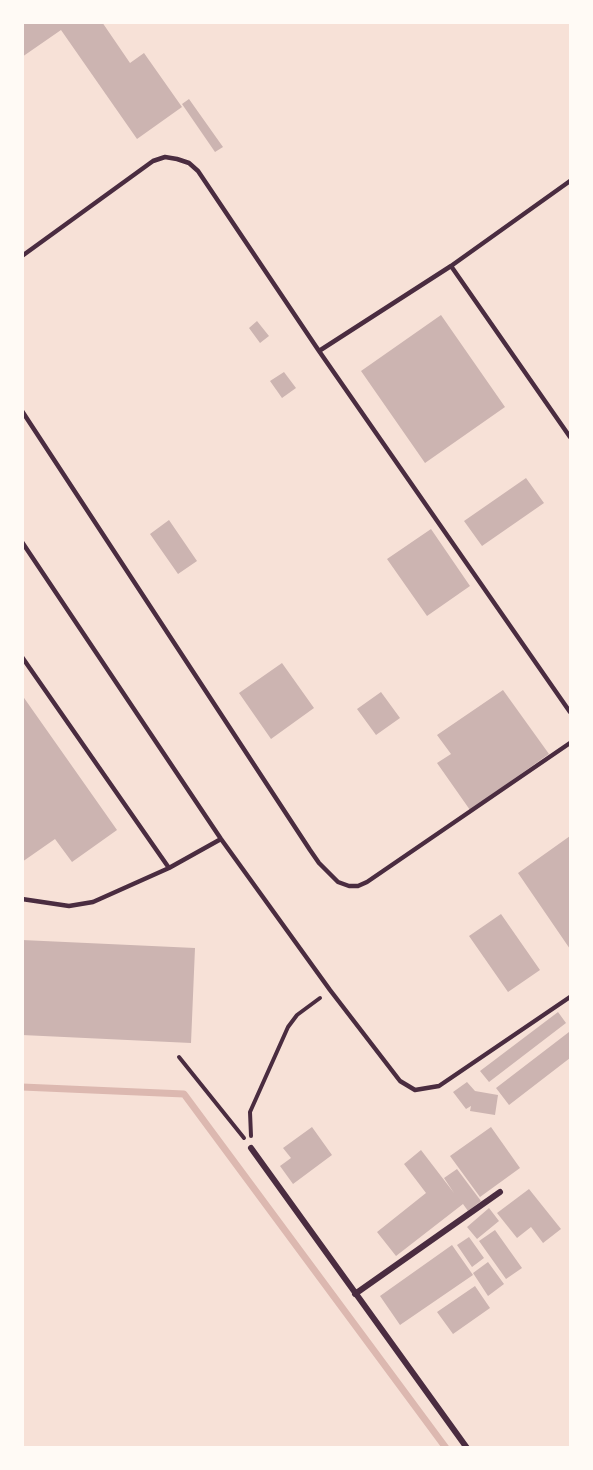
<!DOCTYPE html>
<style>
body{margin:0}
#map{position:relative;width:593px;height:1470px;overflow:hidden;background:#f7e1d7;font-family:"Asap Condensed",sans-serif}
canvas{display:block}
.frame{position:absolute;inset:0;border:24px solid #fffaf5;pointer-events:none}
</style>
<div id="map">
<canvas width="593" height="1470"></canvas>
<div class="frame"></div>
</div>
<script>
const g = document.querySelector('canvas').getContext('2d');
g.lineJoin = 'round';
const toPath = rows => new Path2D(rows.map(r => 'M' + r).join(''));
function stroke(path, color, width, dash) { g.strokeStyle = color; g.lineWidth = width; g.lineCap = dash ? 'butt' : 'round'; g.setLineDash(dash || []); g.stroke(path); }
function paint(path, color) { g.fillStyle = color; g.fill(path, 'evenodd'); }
const stream = toPath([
 [22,1087,184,1094,446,1448]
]);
const building = toPath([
 [22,22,102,22,130,63,144,53,182,107,137,139,61,30,22,57],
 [189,99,223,147,215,152,182,104],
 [441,315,505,407,425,463,361,371],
 [257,321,269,336,260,343,249,328],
 [284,372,296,388,282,398,270,381],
 [526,478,544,503,482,546,464,521],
 [169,520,197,561,178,574,150,534],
 [431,529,470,586,427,616,387,559],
 [282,663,314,708,271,739,239,693],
 [503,690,549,754,470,810,437,763,451,754,437,735],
 [381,692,400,718,376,735,357,709],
 [22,695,117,830,72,862,55,839,22,862],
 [570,836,570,949,518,873],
 [501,914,540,970,508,992,469,936],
 [22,940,195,948,191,1043,22,1035],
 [558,1012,566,1023,489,1082,480,1071],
 [569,1032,570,1058,509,1105,496,1088],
 [467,1082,475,1091,498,1095,495,1115,470,1111,471,1106,466,1109,453,1092],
 [312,1127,332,1155,293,1184,280,1166,291,1158,283,1148],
 [491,1127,520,1168,480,1197,450,1156],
 [421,1150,454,1193,444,1178,457,1169,481,1201,468,1211,463,1204,396,1256,377,1232,426,1193,404,1164],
 [529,1189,561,1229,543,1243,531,1227,517,1238,497,1213],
 [489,1208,499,1221,477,1239,467,1227],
 [495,1230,522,1268,506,1279,479,1241],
 [469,1237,484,1258,472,1267,457,1245],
 [452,1245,473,1275,400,1325,380,1296],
 [488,1262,504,1284,488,1296,473,1273],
 [475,1286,490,1308,453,1334,437,1312]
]);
const path = toPath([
 [179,1057,244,1138],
 [251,1136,250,1112,288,1027,297,1015,320,998]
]);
const service = toPath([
 [22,256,153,161,165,157,177,159,189,163,198,171,319,351,570,712],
 [451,266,570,181],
 [319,351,451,266,570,437],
 [22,411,310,850,319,863,338,882,349,886,358,886,367,882,570,743],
 [22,542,221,839,330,990,400,1081,415,1090,439,1086,570,997],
 [22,657,169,868],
 [22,899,69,906,93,902,169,868,221,839]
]);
const minor = toPath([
 [251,1148,467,1448],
 [355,1294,500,1192]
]);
stroke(stream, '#dcb8b0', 7);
paint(building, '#ccb4b1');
stroke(path, '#4a2c40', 4);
stroke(service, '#4a2c40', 4.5);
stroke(minor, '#4a2c40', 6);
</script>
